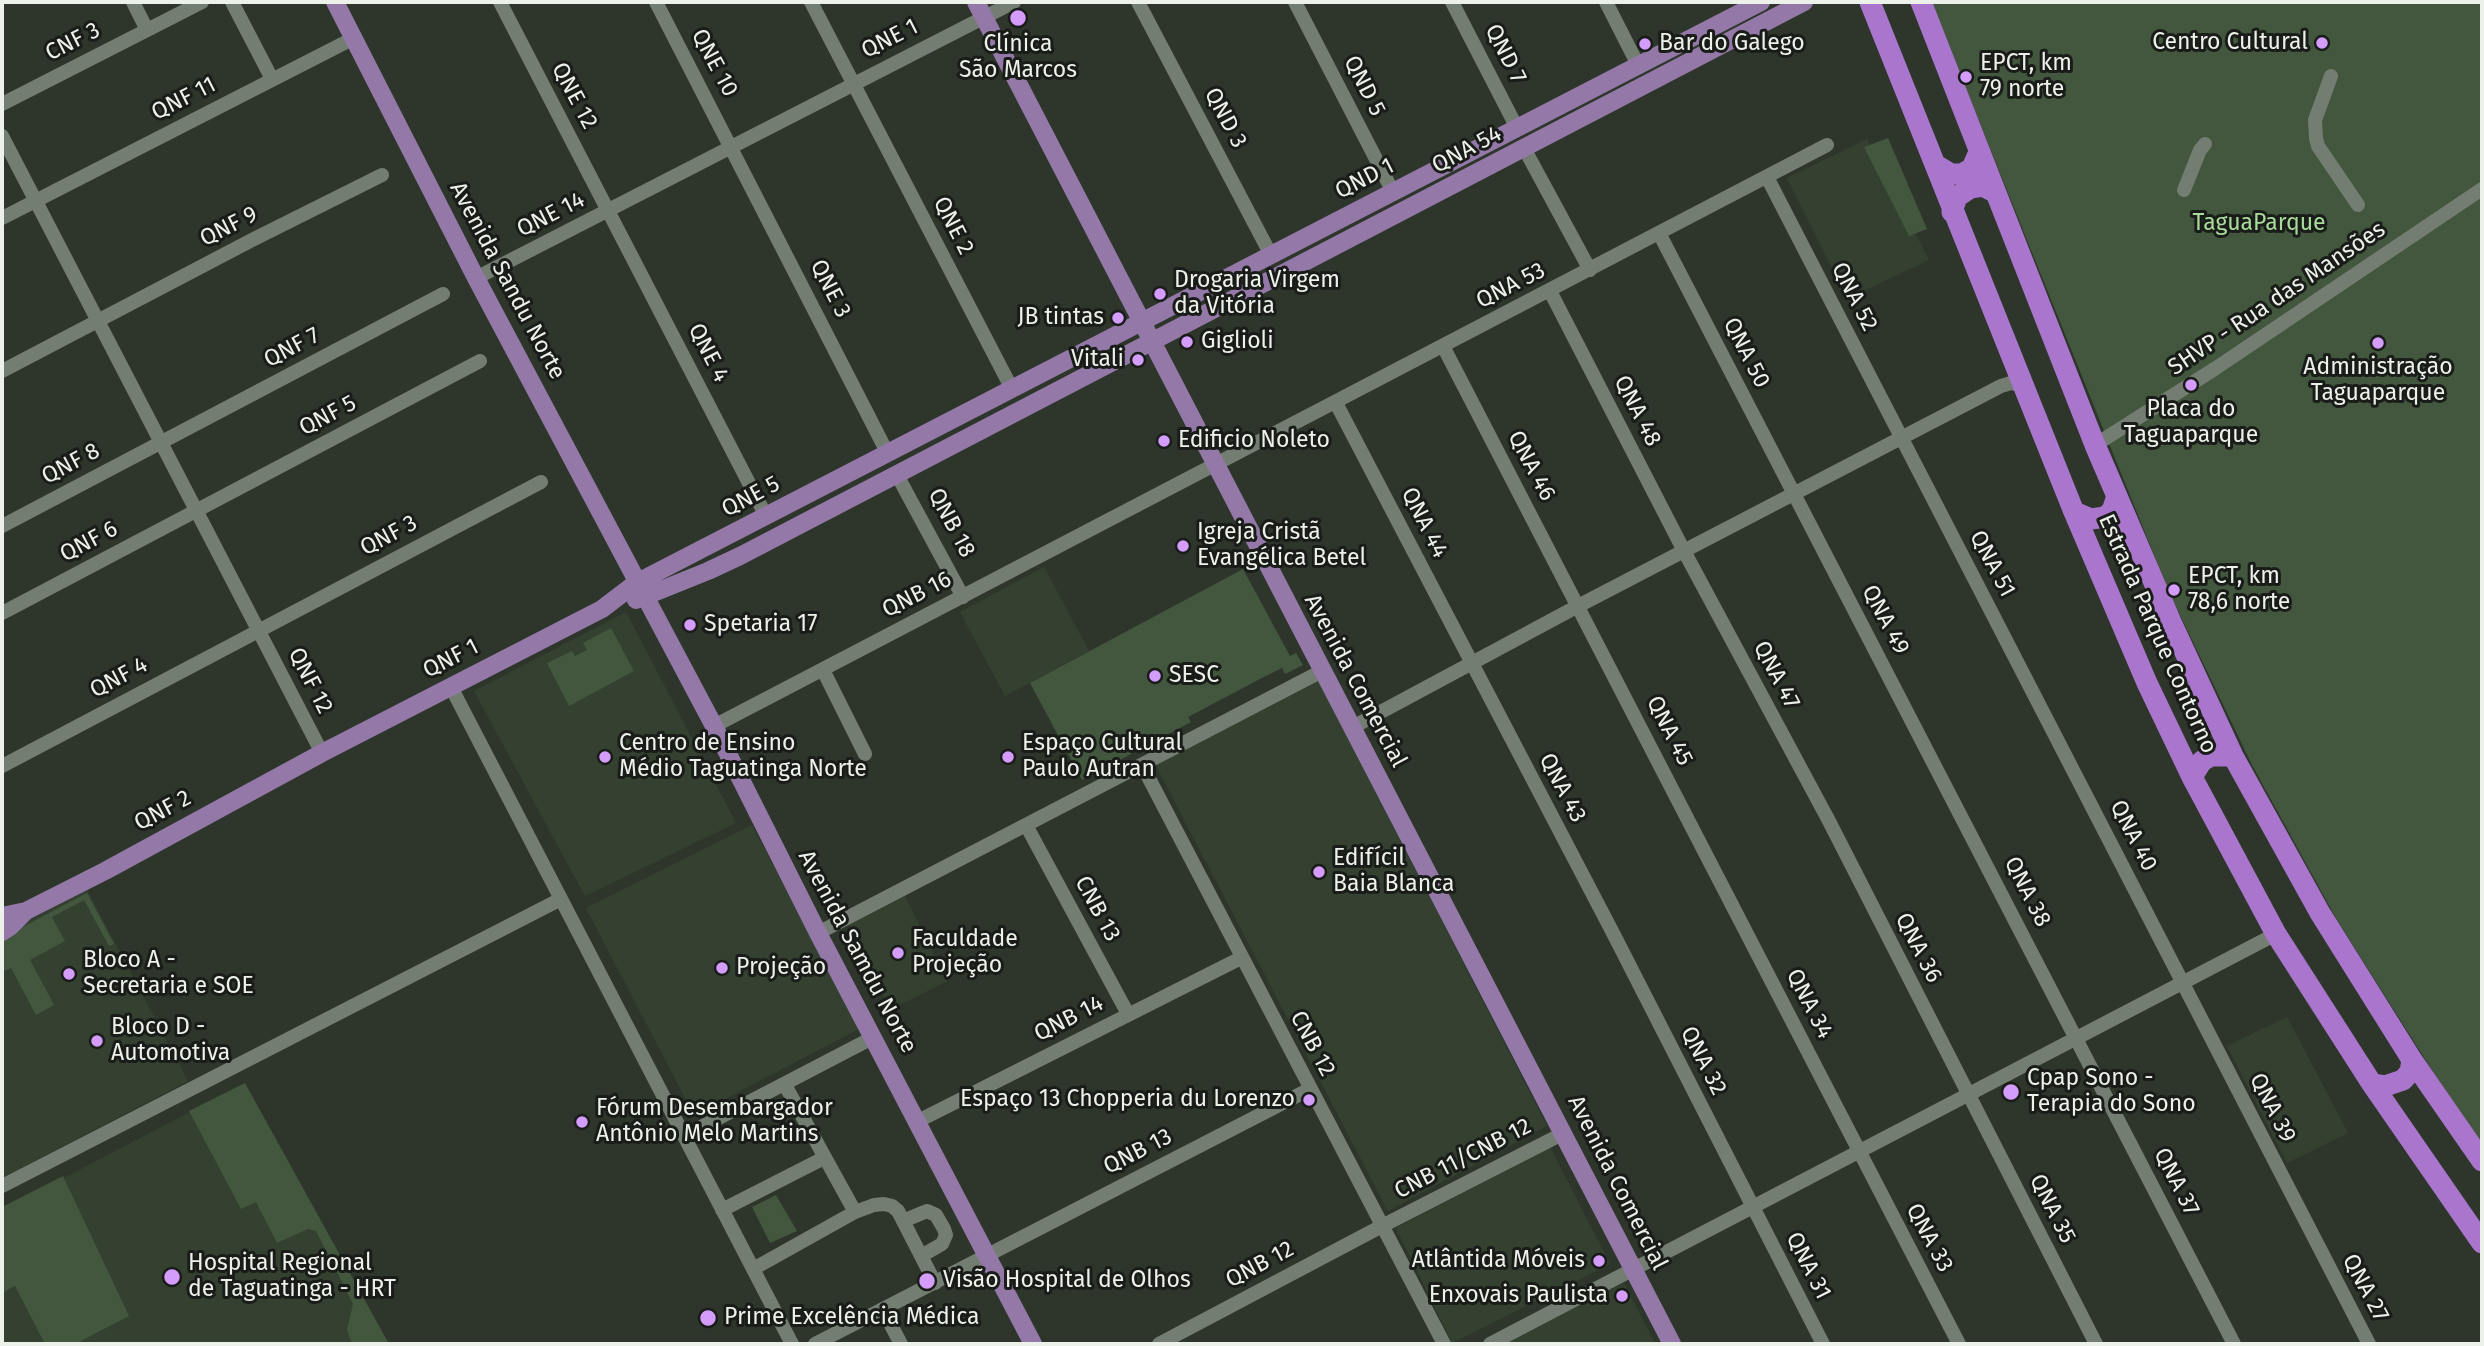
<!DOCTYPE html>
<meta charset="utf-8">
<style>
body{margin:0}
#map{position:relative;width:2484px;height:1346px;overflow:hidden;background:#2e362c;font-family:"Fira Sans",sans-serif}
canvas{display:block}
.frame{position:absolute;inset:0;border:4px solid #ecf1ea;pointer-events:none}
</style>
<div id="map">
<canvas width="2484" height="1346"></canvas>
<div class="frame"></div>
</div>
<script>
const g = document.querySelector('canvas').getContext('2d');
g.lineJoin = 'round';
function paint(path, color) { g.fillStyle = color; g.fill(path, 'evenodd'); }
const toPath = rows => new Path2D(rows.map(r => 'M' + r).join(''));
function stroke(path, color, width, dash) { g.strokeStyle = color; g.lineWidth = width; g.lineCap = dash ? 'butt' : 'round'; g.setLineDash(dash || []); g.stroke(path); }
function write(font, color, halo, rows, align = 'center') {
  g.font = font + ' "Fira Sans",sans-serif'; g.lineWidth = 6; g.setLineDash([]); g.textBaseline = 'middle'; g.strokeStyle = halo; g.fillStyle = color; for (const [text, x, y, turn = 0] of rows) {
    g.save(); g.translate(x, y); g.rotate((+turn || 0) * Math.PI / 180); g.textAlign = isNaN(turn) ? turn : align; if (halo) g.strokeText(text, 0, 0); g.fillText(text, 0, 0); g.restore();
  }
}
const built = toPath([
 [1867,139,1929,260,1847,299,1787,178],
 [1044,567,1089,651,1005,696,960,612],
 [626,612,736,823,585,896,474,691],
 [1317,678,1547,1126,1388,1211,1155,764],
 [752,825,859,1029,694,1115,586,908],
 [87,890,188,1081,2,1178,2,935],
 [905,896,947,981,890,1010,849,925],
 [2287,1017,2348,1133,2287,1163,2227,1046],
 [240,1086,378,1344,2,1344,2,1210],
 [1550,1147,1610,1264,1452,1343,1396,1228],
 [1624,1283,1655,1344,1504,1344]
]);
const green = toPath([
 [1931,2,2482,2,2482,1146,2454,1105,2337,920,2252,765,2169,592],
 [1888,138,1927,229,1909,236,1864,147],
 [1243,569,1290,656,1296,653,1303,665,1285,674,1282,668,1262,678,1188,717,1191,722,1082,780,1030,683],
 [611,628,634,671,569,706,547,663,572,651,575,656,587,650,583,643],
 [87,893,114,944,109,946,84,900,52,917,65,941,30,960,54,1005,36,1015,11,968,2,972,2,938],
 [245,1083,389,1344,352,1344,347,1330,353,1304,316,1231,308,1229,277,1243,256,1202,241,1209,189,1111],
 [63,1176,129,1316,75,1344,45,1344,15,1286,2,1293,2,1207],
 [776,1195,797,1231,770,1243,752,1207]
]);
const minor = toPath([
 [133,2,147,30],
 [232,2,272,79],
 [500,2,766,516],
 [656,2,888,454],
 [811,2,1012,389],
 [1138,2,1271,255],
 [1295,2,1393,192],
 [1452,2,1517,128],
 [1606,2,1638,65],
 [2331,76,2315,120,2316,138,2318,146,2358,205],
 [2,104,202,2],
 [2,136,322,753],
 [1524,148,1590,270],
 [1767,177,2369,1344],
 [2184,190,2200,150,2205,144],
 [2,218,354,38],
 [1659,233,2234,1344],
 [476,278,1014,2],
 [1550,291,1684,551,1829,821,2096,1344],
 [1443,346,1959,1344],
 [2,371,252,240,382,175],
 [1336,403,1613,933,1823,1344],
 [2095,445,2216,368,2482,189],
 [896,473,963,597],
 [2,526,443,294],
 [2,613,480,361],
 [823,670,865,754],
 [451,687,792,1344],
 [714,726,1827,145],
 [1351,728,1578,606,2001,386,2011,383,2024,386],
 [1142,765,1444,1344],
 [2,766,541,482],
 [1026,825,1128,1014],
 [818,933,1322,671],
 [785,1085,855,1212],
 [918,1121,1241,958],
 [684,1136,874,1037],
 [2,1186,561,899],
 [722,1210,824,1158],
 [903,1221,927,1211,936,1215,944,1229,946,1235,942,1244,921,1256],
 [753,1269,855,1212,874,1205,884,1204,892,1206,898,1211,935,1283],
 [883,1310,901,1344],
 [815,1344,1310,1089],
 [1159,1344,1382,1226,1564,1133],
 [1490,1344,2276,934]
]);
const major = toPath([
 [335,2,476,278,714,726,818,933,1033,1344],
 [976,2,1672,1344],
 [636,600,708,571,740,556,1804,2],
 [2,916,26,911,105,871,322,753,602,609,636,583,1761,2],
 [2,932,11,926,26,911]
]);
const highway = toPath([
 [1870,2,2074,512,2147,683,2192,777,2276,934,2372,1084,2482,1243],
 [1921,2,2095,445,2171,622,2233,756,2320,913,2412,1060,2482,1161],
 [1936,165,1951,174,1962,174,1972,168,1979,152],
 [1952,212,1957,197,1970,188,1983,186,1996,193],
 [2074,512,2091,519,2105,517,2112,511,2117,496],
 [2192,777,2202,761,2211,756,2233,756],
 [2372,1084,2385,1086,2403,1080,2410,1072,2412,1060]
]);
const markers = [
 [1018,18,9,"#d49cfb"],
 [2322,43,7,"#d49cfb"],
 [1645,44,7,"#d49cfb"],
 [1966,77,7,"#d49cfb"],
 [1160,294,7,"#d49cfb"],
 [1118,318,7,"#d49cfb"],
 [1187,342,7,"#d49cfb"],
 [2378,343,7,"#d49cfb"],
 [1138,360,7,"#d49cfb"],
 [2191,385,7,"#d49cfb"],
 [1164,441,7,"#d49cfb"],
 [1183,546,7,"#d49cfb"],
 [2174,590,7,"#d49cfb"],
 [690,625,7,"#d49cfb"],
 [1155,676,7,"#d49cfb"],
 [605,757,7,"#d49cfb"],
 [1008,757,7,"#d49cfb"],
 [1319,872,7,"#d49cfb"],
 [898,953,7,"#d49cfb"],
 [722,968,7,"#d49cfb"],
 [69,974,7,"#d49cfb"],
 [97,1041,7,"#d49cfb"],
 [2011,1092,9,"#d49cfb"],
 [1309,1100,7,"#d49cfb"],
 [582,1122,7,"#d49cfb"],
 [1599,1261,7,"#d49cfb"],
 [172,1277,9,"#d49cfb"],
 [927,1281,9,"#d49cfb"],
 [1622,1296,7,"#d49cfb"],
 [708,1318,9,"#d49cfb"]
];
const streetNames = [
 ["QNE 1",890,39,-27],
 ["CNF 3",73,42,-27],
 ["QND 7",1505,54,63],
 ["QNE 10",714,63,62],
 ["QND 5",1364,86,63],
 ["QNE 12",574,96,62],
 ["QNF 11",184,99,-27],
 ["QND 3",1225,118,62],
 ["QNA 54",1467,150,-28],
 ["QND 1",1365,179,-27],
 ["QNE 14",551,215,-27],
 ["QNE 2",953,226,63],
 ["QNF 9",229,227,-27],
 ["Avenida Sandu Norte",507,281,62],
 ["QNA 53",1511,286,-27],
 ["QNE 3",830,289,63],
 ["QNA 52",1854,297,63],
 ["SHVP - Rua das Mansões",2277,299,-34],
 ["QNF 7",292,348,-28],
 ["QNE 4",708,353,63],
 ["QNA 50",1746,353,63],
 ["QNA 48",1637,411,63],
 ["QNF 5",328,416,-28],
 ["QNF 8",71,464,-28],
 ["QNA 46",1531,466,62],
 ["QNE 5",751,497,-28],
 ["QNB 18",951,523,62],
 ["QNA 44",1424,523,63],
 ["QNF 3",389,536,-28],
 ["QNF 6",89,542,-28],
 ["QNA 51",1992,564,62],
 ["QNB 16",917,595,-27],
 ["QNA 49",1885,620,62],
 ["Estrada Parque Contorno",2157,634,66],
 ["QNF 1",451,659,-27],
 ["QNA 47",1776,675,62],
 ["QNF 4",119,678,-28],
 ["QNF 12",310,681,63],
 ["Avenida Comercial",1355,681,62],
 ["QNA 45",1669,731,63],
 ["QNA 43",1562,788,62],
 ["QNF 2",163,811,-28],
 ["QNA 40",2133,836,63],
 ["QNA 38",2027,892,63],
 ["CNB 13",1097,909,62],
 ["QNA 36",1918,948,63],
 ["Avenida Samdu Norte",857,952,62],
 ["QNA 34",1809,1004,63],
 ["QNB 14",1069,1019,-27],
 ["CNB 12",1312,1044,62],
 ["QNA 32",1703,1061,63],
 ["QNA 39",2272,1108,63],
 ["QNB 13",1138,1152,-27],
 ["CNB 11/CNB 12",1463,1159,-27],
 ["QNA 37",2176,1182,63],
 ["Avenida Comercial",1617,1183,63],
 ["QNA 35",2052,1209,63],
 ["QNA 33",1929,1238,62],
 ["QNB 12",1260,1265,-28],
 ["QNA 31",1808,1266,63],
 ["QNA 27",2365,1288,62]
];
const poiNames = [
 ["Centro Cultural",2308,43,"right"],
 ["Bar do Galego",1659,44],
 ["Clínica",1018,45,"center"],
 ["São Marcos",1018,71,"center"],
 ["EPCT, km",1980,64],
 ["79 norte",1980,90],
 ["Drogaria Virgem",1174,281],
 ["da Vitória",1174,307],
 ["JB tintas",1104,318,"right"],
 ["Giglioli",1201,342],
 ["Vitali",1124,360,"right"],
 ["Administração",2378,368,"center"],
 ["Taguaparque",2378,394,"center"],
 ["Placa do",2191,410,"center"],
 ["Taguaparque",2191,436,"center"],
 ["Edificio Noleto",1178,441],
 ["Igreja Cristã",1197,533],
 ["Evangélica Betel",1197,559],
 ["EPCT, km",2188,577],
 ["78,6 norte",2188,603],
 ["Spetaria 17",704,625],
 ["SESC",1169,676],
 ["Centro de Ensino",619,744],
 ["Médio Taguatinga Norte",619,770],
 ["Espaço Cultural",1022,744],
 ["Paulo Autran",1022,770],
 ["Edifícil",1333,859],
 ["Baia Blanca",1333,885],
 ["Faculdade",912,940],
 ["Projeção",912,966],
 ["Bloco A -",83,961],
 ["Secretaria e SOE",83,987],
 ["Projeção",736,968],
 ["Bloco D -",111,1028],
 ["Automotiva",111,1054],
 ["Cpap Sono -",2027,1079],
 ["Terapia do Sono",2027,1105],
 ["Espaço 13 Chopperia du Lorenzo",1295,1100,"right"],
 ["Fórum Desembargador",596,1109],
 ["Antônio Melo Martins",596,1135],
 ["Atlântida Móveis",1585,1261,"right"],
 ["Hospital Regional",188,1264],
 ["de Taguatinga - HRT",188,1290],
 ["Visão Hospital de Olhos",943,1281],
 ["Enxovais Paulista",1608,1296,"right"],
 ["Prime Excelência Médica",724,1318]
];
const parkNames = [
 ["TaguaParque",2259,224]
];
paint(built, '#344131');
paint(green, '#42573d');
stroke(minor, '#737d71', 14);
stroke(major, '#9479a8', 18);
stroke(highway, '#aa76cd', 21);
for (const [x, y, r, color] of markers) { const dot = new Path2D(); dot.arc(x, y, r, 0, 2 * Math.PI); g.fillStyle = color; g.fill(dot); stroke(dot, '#191c18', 2.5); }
write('23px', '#ecf1ea', '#191c18', streetNames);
write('23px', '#ecf1ea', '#191c18', poiNames, 'left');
write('23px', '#a9db9c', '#191c18', parkNames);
</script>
